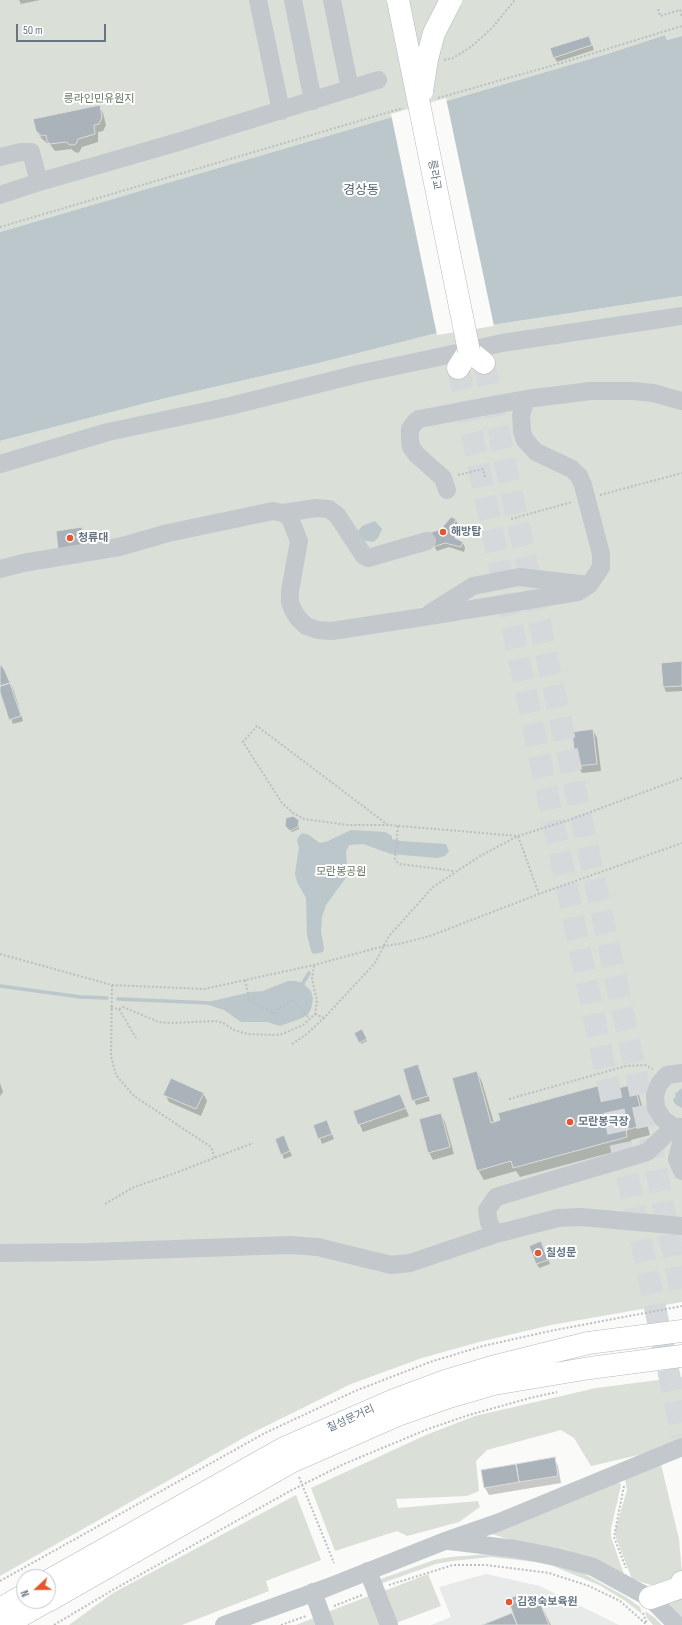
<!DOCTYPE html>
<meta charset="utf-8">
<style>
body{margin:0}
#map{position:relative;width:682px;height:1625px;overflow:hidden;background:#fafaf8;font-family:"Sofia Sans Condensed",sans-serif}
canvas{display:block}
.north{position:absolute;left:16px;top:1569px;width:40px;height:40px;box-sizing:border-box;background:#fff;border:1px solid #c1c8cd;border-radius:50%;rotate:248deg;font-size:11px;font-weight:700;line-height:16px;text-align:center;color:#657683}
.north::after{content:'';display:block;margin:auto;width:14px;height:18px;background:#e4572e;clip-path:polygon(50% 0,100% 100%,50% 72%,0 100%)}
.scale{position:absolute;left:16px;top:24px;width:90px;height:18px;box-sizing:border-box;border:2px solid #657683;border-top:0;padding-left:5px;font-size:12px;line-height:14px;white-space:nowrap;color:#657683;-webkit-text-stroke:3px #fff;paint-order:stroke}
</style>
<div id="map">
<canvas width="682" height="1625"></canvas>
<div class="north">N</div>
<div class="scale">50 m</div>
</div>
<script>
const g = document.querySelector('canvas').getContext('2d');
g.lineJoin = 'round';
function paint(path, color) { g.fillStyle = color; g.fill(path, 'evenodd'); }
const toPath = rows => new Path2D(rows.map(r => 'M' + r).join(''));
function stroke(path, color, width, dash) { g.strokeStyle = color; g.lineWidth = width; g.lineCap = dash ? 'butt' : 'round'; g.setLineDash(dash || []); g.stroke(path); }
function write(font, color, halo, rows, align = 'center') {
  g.font = font + ' "Sofia Sans Condensed","Noto Sans KR",sans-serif'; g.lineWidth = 4; g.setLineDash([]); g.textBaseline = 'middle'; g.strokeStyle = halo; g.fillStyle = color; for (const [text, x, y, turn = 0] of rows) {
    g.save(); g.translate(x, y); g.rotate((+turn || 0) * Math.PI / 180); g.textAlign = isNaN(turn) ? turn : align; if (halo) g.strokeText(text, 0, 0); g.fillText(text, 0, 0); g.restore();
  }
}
const built = toPath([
 [486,1574,540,1586,619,1625,431,1625,451,1617,439,1587]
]);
const green = toPath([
 [0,0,682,0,682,36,667,40,665,35,607,54,0,232],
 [682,296,682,1302,551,1325,479,1342,422,1358,351,1384,252,1433,0,1576,0,441,166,398,315,364,433,334],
 [682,1377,682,1438,651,1452,591,1466,574,1438,561,1430,487,1450,476,1461,479,1491,467,1496,396,1499,398,1508,478,1501,480,1507,459,1522,407,1536,397,1531,335,1551,311,1488,426,1435,475,1416,596,1388],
 [660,1460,679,1539,682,1573,678,1579,654,1586,632,1579,616,1538,615,1531,627,1490,624,1473],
 [617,1480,621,1485,611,1529,611,1537,625,1577,597,1561,564,1549,517,1542,492,1534],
 [296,1495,321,1560,266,1581,269,1591,182,1625,69,1625,113,1593],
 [491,1554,513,1555,572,1569,586,1575,626,1597,640,1607,642,1614,624,1600,599,1585,553,1566,536,1562,491,1557,452,1561,436,1564,377,1585,375,1581,434,1560,450,1557],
 [428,1574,441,1606,396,1623,384,1591],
 [682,1593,682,1623,662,1601],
 [369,1596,380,1625,333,1625,328,1612],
 [645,1611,655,1618,662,1625,653,1625,647,1618],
 [314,1618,316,1625,296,1625]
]);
const water = toPath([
 [665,35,667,40,682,36,682,296,433,334,315,364,166,398,0,441,0,232,607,54],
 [375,521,382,529,378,538,373,542,362,540,358,531,362,526],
 [351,830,385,832,392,836,392,839,401,841,446,844,449,851,445,856,437,858,391,854,363,844,349,845,346,852,347,868,345,879,326,905,322,917,321,931,324,948,323,952,315,954,312,953,310,947,307,935,306,898,297,882,295,873,299,848,297,840,300,835,303,833,309,835,320,843,328,841],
 [288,981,296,981,303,983,311,991,313,999,311,1009,308,1014,302,1018,280,1026,267,1022,241,1022,224,1010,206,1004,212,1001,251,992,263,991],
 [682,1088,682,1108,675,1104,673,1100,676,1096,675,1094]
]);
const pier = toPath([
 [446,98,494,326,437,335,391,114]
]);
const shadow = toPath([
 [19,0,40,0,21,4],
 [589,37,594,50,557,62,554,57],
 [99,106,103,113,106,125,103,131,98,132,98,142,82,147,80,151,78,153,75,152,71,149,55,151,49,143,47,143,42,139,37,131],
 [451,518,456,520,458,525,454,533,456,539,463,543,465,548,464,552,449,547,437,551,434,546,442,530],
 [82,528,85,533,87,549,62,553],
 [682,662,682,691,666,692,664,687,662,664],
 [0,665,8,678,14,691,23,721,13,724,0,688],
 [593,730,597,738,601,771,582,773,577,766],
 [298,821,299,829,292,832,287,828],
 [361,1031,367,1041,361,1044,355,1033],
 [418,1065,430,1101,416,1105,404,1070],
 [477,1072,482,1082,494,1123,612,1083,616,1090,634,1085,639,1095,650,1135,631,1140,632,1147,520,1177,516,1171,484,1180,478,1170],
 [0,1083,3,1092,0,1096],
 [203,1093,207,1101,201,1116,169,1102,165,1094],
 [400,1095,409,1116,363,1132,354,1112],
 [441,1114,445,1122,454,1154,433,1160,429,1152],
 [327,1122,334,1139,322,1144,315,1126],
 [284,1136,292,1156,284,1159,282,1154],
 [543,1247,550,1264,539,1268,537,1264],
 [554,1458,558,1466,561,1483,489,1495,485,1488],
 [539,1601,551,1625,485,1625,514,1619,525,1609]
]);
const stream = toPath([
 [300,985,303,983,309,973],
 [0,986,81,997,107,998],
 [118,999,211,1003]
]);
const building = toPath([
 [589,36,592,45,553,58,550,48,589,36],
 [100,105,102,117,99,124,94,125,95,134,78,139,76,144,73,145,70,145,66,142,50,144,47,141,46,135,42,136,36,131,33,119,100,105],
 [451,517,456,519,452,528,455,538,463,542,461,547,445,543,433,547,429,533,441,529,451,517],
 [82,527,85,545,58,549,56,531,82,527],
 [682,661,682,686,663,687,661,663,682,661],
 [0,664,4,669,10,683,0,686,0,664],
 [10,683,21,716,9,720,0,692,0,686,10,683],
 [593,729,597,764,576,766,572,732,593,729],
 [293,816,299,820,298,827,290,831,285,826,286,818,293,816],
 [362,1029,367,1039,359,1043,354,1033,362,1029],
 [418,1064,428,1096,412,1101,403,1069,418,1064],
 [477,1071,491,1123,500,1120,498,1113,612,1082,615,1089,634,1084,645,1125,626,1130,627,1137,513,1168,511,1161,477,1171,452,1078,477,1071],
 [171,1078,204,1093,196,1109,163,1095,171,1078],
 [400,1094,406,1108,358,1125,353,1111,400,1094],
 [441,1113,450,1147,428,1153,419,1119,441,1113],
 [327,1120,332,1134,318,1139,313,1125,327,1120],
 [284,1135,290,1151,281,1155,275,1139,284,1135],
 [541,1241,548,1260,536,1264,529,1246,541,1241],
 [555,1457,558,1476,519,1482,516,1464,555,1457],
 [516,1464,519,1482,484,1488,481,1470,516,1464],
 [516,1596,521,1600,524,1608,528,1607,527,1605,539,1600,549,1625,517,1625,509,1602,513,1597,516,1596],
 [512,1613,517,1625,482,1625,512,1613]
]);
const majorTunnel = toPath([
 [484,363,650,1139,682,1298],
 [458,368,682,1436]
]);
const path = toPath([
 [658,9,660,16,680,10,682,17],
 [444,60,453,58,471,47,492,28,515,0],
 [438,98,568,61,682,26],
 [0,227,403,108],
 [458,475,483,469,485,477],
 [600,495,682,473],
 [511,519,572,502],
 [388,825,257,726,243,742,282,803,293,813,304,819,348,825,388,825,518,836,569,820,682,778],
 [398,826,395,859,397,862,400,864,454,871],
 [0,954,112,985,204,989,314,965,384,946,399,944,430,936,539,894,682,843],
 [245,980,250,1002,277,1014,279,1007,282,1007,292,1000,310,1019],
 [112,985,111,1056,116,1075,134,1096,211,1147,215,1158],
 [111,1008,119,1009,136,1038],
 [119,1009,123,1007,159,1022,170,1023,215,1021,223,1023,234,1030,247,1034,274,1035,282,1034,303,1025,315,1014,317,1001,312,979,314,966],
 [315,1014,324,1018],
 [292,1044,308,1033,324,1018,375,963,389,936,433,887,480,856,518,836,539,894],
 [509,1099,626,1066,645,1065,653,1069],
 [105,1204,134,1187,170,1175,253,1143],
 [299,1477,334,1563],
 [624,1486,614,1537,626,1568],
 [0,1581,265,1433,355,1391,430,1362,483,1346,550,1331,682,1306],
 [389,1585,453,1565,485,1565,549,1573,589,1586,620,1601,647,1625],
 [334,1606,362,1595],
 [643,1613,647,1624],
 [54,1625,111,1591,290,1491,344,1464,428,1429,469,1415,530,1398,557,1392],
 [281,1625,306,1616]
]);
const minor = toPath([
 [258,0,281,111],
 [293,0,313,101],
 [332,0,350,89],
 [0,157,21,152,31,152,39,182],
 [0,195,39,182,178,142,378,80],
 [0,464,108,432,226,407,358,374,434,358,502,343,682,316],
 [447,490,443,478,417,455,411,447,410,441,410,429,415,422,419,419,526,399,591,391,633,391,653,393,682,401],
 [283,513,316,508,329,509,337,515,364,556,368,558,427,541],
 [0,569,23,563,119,547,168,533,273,511,283,513,290,518,299,541,290,591,290,602,293,610,298,618,306,626,318,630,332,631,423,617,578,592,589,585],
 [430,613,473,586,519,577,589,585,598,572,601,567,601,554,583,485,579,476,572,469,536,452,525,440,522,432,521,415,526,399],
 [682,1073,667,1075,659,1084,655,1095,656,1108,663,1119,674,1127,682,1127],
 [682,1139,677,1159,682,1171],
 [496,1234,489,1223,487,1210,496,1197,647,1152,674,1127],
 [0,1253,89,1252,290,1245,318,1247,391,1265,410,1263,496,1234,558,1218,581,1217,682,1226],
 [449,1541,515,1549,557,1557,593,1567,650,1598,677,1625],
 [368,1571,389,1625],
 [313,1592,325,1625],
 [224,1625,326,1588,445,1541,497,1523,682,1447]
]);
const major = toPath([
 [458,368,469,351,484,363],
 [48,1581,284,1448,394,1400,445,1381,492,1367,588,1343,682,1331],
 [650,1598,679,1588,682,1582],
 [48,1601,291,1462,398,1415,449,1397,494,1384,590,1368,682,1356],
 [0,1609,24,1595],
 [5,1625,47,1601]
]);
const majorBridge = toPath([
 [398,0,469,351],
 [422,91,427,59,434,33,451,0]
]);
const markers = [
 [443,532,4,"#e4572e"],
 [70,538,4,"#e4572e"],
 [570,1122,4,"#e4572e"],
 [538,1253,4,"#e4572e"],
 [509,1602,4,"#e4572e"]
];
const parkNames = [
 ["릉라인민유원지",99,99],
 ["모란봉공원",341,872]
];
const streetNames = [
 ["릉라교",434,175,79],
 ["칠성문거리",351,1419,-24]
];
const poiNames = [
 ["해방탑",451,532],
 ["청류대",78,538],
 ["모란봉극장",578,1122],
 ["칠성문",546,1253],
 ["김정숙보육원",517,1602]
];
const quarterNames = [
 ["경상동",361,191]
];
paint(built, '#e8e9e9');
paint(green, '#dadfd7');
paint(water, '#bbc7cb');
paint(pier, '#fafaf8');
paint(shadow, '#0003');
stroke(stream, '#bbc7cb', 3.5);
paint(building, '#aab3b9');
stroke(building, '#dcdcda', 1);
stroke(majorTunnel, '#d5d9db', 22, [22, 11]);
stroke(major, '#b5babe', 23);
stroke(path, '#bbbfc2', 2, [2, 2]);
stroke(minor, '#c3c8cc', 18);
stroke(major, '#fff', 22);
stroke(majorBridge, '#b5babe', 23, []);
stroke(majorBridge, '#fff', 22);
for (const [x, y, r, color] of markers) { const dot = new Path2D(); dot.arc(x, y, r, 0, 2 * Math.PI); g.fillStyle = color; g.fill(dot); stroke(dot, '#fff', 1.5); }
write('11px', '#687a64', '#fff', parkNames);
write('11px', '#657683', '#fff', streetNames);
write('bold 11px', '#657683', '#fff', poiNames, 'left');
write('13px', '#57646e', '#fff', quarterNames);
</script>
